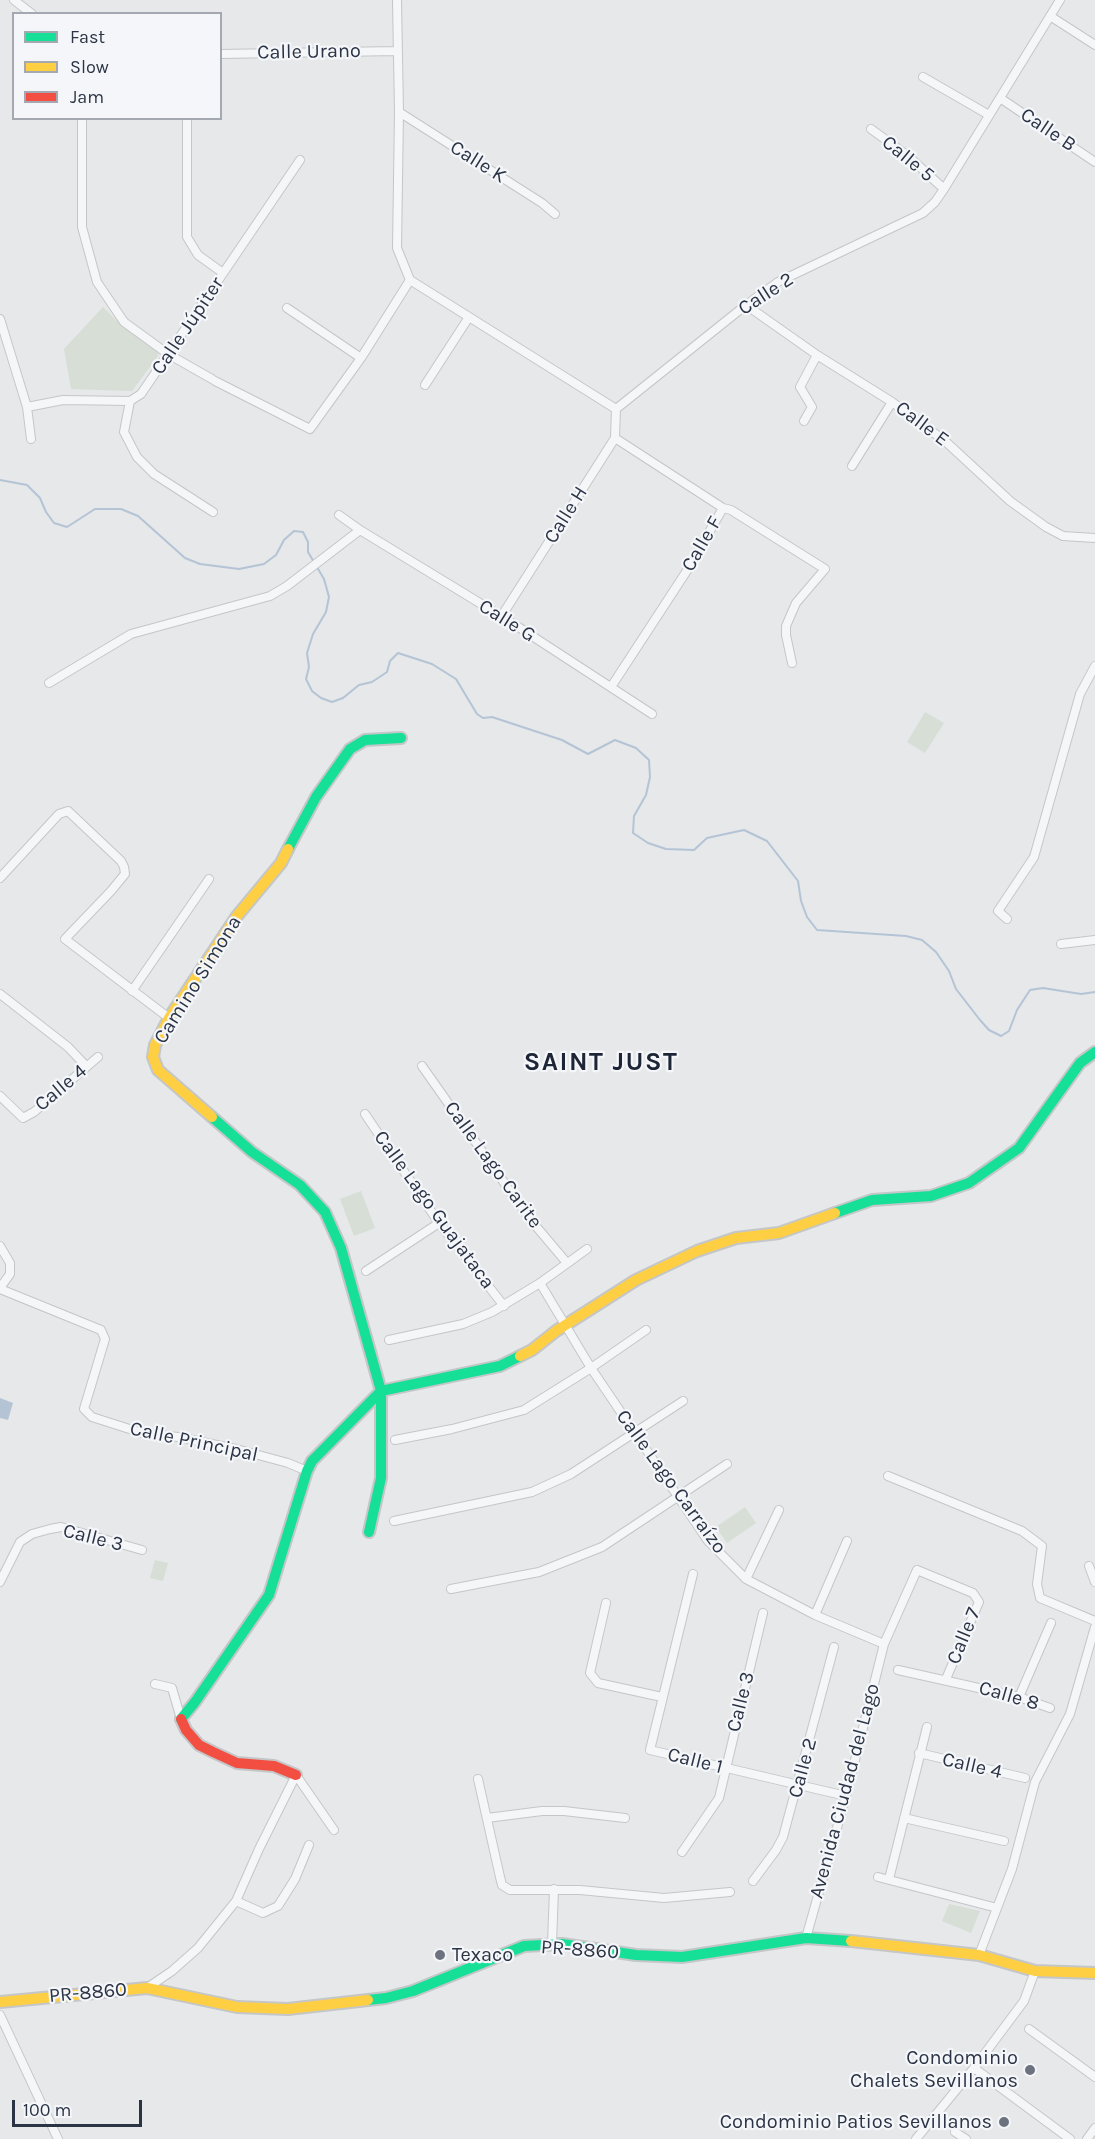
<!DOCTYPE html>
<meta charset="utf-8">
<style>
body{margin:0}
#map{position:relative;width:1095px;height:2139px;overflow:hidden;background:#e6e8ea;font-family:Karla,sans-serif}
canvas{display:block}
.legend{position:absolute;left:12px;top:12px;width:210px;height:108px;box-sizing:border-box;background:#f4f6f9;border:2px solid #a4a8b1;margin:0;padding:8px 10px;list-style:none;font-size:18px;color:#2b3445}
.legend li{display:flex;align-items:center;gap:12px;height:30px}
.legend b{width:30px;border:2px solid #a4a8b1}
.scale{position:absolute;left:12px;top:2100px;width:130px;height:27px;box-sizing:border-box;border:3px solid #2b3445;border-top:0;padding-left:8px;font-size:18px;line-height:21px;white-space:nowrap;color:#2b3445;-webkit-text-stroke:4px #f4f6f9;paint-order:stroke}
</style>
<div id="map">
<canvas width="1095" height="2139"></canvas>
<ul class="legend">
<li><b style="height:8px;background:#16e098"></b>Fast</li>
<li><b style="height:8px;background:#ffcf43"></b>Slow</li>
<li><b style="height:8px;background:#f24e42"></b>Jam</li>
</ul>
<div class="scale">100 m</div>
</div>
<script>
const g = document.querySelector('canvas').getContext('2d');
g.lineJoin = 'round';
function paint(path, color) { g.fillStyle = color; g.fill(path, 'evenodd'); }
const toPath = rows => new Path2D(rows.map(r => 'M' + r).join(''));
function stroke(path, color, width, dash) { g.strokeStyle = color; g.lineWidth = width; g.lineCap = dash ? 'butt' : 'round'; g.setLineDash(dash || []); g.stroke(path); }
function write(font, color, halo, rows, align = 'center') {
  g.font = font + ' Karla,sans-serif'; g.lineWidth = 4.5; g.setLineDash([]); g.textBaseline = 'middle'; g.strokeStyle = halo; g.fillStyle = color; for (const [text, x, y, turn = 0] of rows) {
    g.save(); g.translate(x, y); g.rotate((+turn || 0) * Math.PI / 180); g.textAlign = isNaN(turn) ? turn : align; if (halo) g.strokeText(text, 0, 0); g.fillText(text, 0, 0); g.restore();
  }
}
const green = toPath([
 [103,307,116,320,157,350,158,356,132,391,71,389,64,349],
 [925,712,944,723,925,753,907,742],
 [361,1191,375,1228,354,1236,340,1199],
 [745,1507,756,1523,727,1543,716,1527],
 [155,1560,168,1563,163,1581,150,1578],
 [949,1904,980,1911,971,1933,942,1921]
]);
const water = toPath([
 [0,1398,13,1403,8,1420,0,1418]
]);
const stream = toPath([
 [0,480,27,485,40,498,46,512,54,523,67,527,95,509,121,509,138,516,185,558,200,564,239,569,264,564,276,555,284,540,294,531,303,532,308,542,308,552,324,579,329,597,326,612,313,634,307,653,309,667,306,679,312,691,321,698,332,702,343,698,359,685,372,682,387,672,390,661,398,653,432,664,456,679,477,714,483,718,492,717,562,740,588,754,615,740,636,748,649,760,650,777,646,795,634,816,633,833,648,843,666,849,694,850,707,838,744,830,767,841,798,881,801,901,807,917,817,930,906,936,922,940,936,952,949,971,956,989,980,1020,989,1030,1001,1036,1009,1031,1017,1010,1030,990,1043,988,1081,994,1095,992]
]);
const street = toPath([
 [14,0,32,14],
 [397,0,399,112,397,248,410,280,616,409],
 [1050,16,1095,45],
 [220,54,397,51],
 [923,77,989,115],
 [1000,98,1095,162],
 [399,112,542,203,555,214],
 [82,118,82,227,97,282,124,322,168,354,212,379],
 [187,118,187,237,198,255,223,273],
 [871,129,908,156,944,189],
 [746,305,817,355,892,402,945,441,1010,501,1046,527,1063,536,1095,538],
 [287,308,361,358],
 [0,319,27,407,31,439],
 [215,381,310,429,361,358,410,280],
 [425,385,469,317],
 [130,401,124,432,137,457,154,474,213,512],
 [27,407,63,400,130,401,141,394,300,160],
 [616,409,746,305,778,282,923,213,935,202,944,189,1060,0],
 [804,421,812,407,800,387,817,355],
 [615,438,723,508,731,510,825,569,796,603,786,626,786,635,792,663],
 [852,466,892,402],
 [339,515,360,530,506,619,652,714],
 [501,617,615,438,616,409],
 [49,683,131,634,270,596,287,586,360,530],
 [611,687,688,569,723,508],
 [0,878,59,814,68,811,121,861,124,867,125,874,111,891,65,939,169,1018],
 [1007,919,998,911,1034,857,1080,694,1095,666],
 [1061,944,1095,940],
 [132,991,209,879],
 [0,994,68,1047,86,1066],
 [422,1066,529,1218,567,1263],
 [0,1096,23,1118,34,1112,98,1057],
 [365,1114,439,1223,504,1306],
 [0,1246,10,1263,10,1274,0,1288],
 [366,1271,439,1223],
 [540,1283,591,1368,708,1541,746,1579,815,1615,884,1644],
 [0,1289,101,1330,105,1339,84,1409,92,1417,142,1433,178,1437,236,1449,288,1463,307,1471],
 [389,1340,463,1324,492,1312,540,1283,587,1249],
 [395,1440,452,1429,524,1410,591,1368,646,1330],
 [888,1476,1022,1531,1042,1546,1037,1584,1040,1598,1095,1621],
 [394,1521,532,1492,571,1474,683,1401],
 [1089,1566,1095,1582],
 [693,1574,650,1750,846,1796],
 [746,1579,779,1510],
 [0,1582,20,1542,32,1534,50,1529,61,1527,142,1550],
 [451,1589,539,1572,602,1547,727,1464],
 [606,1603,590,1673,598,1683,662,1697],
 [815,1615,847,1541],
 [898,1670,1019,1697,1050,1708],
 [155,1684,172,1688,181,1719],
 [1019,1697,1051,1623],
 [919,1753,1025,1778],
 [478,1779,500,1877,502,1885,510,1890,580,1890,664,1898,730,1892],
 [487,1818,542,1811,564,1811,625,1818],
 [904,1818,1004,1841],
 [682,1852,719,1798,763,1613],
 [878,1877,997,1908],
 [889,1879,927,1727],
 [753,1881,776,1850,783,1837,834,1647],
 [236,1901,263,1913,278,1906,295,1879,309,1845],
 [806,1938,846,1796,884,1644,917,1570,973,1593,979,1602,946,1679],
 [552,1944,554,1889],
 [979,1955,1012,1869,1035,1782,1070,1714,1095,1627],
 [147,1988,172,1971,198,1948,236,1901,259,1849,296,1775,334,1830],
 [0,2015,58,2139],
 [1029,2029,1095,2077],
 [974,2068,1070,2139],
 [955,2132,966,2139],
 [916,2139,974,2068,1024,2001,1035,1971],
 [1087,2139,1095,2128]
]);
const fast = toPath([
 [288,849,316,797,350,749,365,740,401,738],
 [212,1117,252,1152,300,1185,325,1212,341,1248,381,1391,381,1478,369,1532],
 [835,1213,872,1200,931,1196,969,1183,1019,1148,1080,1063,1095,1052],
 [181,1719,195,1702,269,1595,307,1471,312,1461,381,1391,500,1366,520,1356],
 [368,2000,386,1998,413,1991,524,1946,562,1944,636,1955,682,1957,806,1938,851,1941]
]);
const slow = toPath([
 [212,1117,158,1070,153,1057,155,1045,169,1018,237,916,281,863,288,849],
 [520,1356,532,1350,556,1331,636,1280,697,1251,736,1238,779,1233,835,1213],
 [851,1941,979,1955,1035,1971,1095,1973],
 [0,2002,147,1988,237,2007,288,2009,368,2000]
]);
const jam = toPath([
 [181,1719,186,1730,199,1745,213,1752,237,1763,274,1766,296,1775]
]);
const markers = [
 [440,1955,6,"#6c737f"],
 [1030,2070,6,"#6c737f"],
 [1004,2122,6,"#6c737f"]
];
const streetNames = [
 ["Calle Urano",309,52,-1],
 ["Calle B",1048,130,34],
 ["Calle 5",908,159,39],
 ["Calle K",478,162,32],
 ["Calle 2",766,294,-33],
 ["Calle Júpiter",188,326,-56],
 ["Calle E",922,424,37],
 ["Calle H",566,515,-58],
 ["Calle F",702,544,-60],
 ["Calle G",507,621,32],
 ["Camino Simona",198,980,-58],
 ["Calle 4",61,1088,-40],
 ["Calle Lago Carite",493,1165,54],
 ["Calle Lago Guajataca",434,1210,54],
 ["Calle Principal",194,1442,12],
 ["Calle Lago Carraízo",671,1482,54],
 ["Calle 3",93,1538,14],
 ["Calle 7",964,1636,-68],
 ["Calle 8",1009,1696,16],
 ["Calle 3",741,1702,-76],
 ["Calle 1",695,1761,14],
 ["Calle 4",972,1766,13],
 ["Calle 2",803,1768,-75],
 ["Avenida Ciudad del Lago",845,1791,-75],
 ["PR-8860",580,1950,4],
 ["PR-8860",88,1993,-5]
];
const poiNames = [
 ["Texaco",452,1955,"left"],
 ["Condominio",1018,2058],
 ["Chalets Sevillanos",1018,2081],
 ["Condominio Patios Sevillanos",992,2122]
];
const districtNames = [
 ["SAINT JUST",601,1063]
];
paint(green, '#d6ded6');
paint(water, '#b4c4d5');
stroke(stream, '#b4c4d5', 2);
stroke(street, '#c4c6c8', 10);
stroke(fast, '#c4c6c8', 14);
stroke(slow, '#c4c6c8', 14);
stroke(jam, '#c4c6c8', 14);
stroke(street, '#f5f6f7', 8);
stroke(fast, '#16e098', 10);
stroke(slow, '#ffcf43', 10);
stroke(jam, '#f24e42', 10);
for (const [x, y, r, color] of markers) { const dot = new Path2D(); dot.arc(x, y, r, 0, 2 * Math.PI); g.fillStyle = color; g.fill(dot); stroke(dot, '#f4f6f9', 2); }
write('20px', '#2b3445', '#f4f6f9', streetNames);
write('20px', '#2b3445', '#f4f6f9', poiNames, 'right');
g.letterSpacing = '1.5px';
write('bold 26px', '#1d2536', '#f4f6f9', districtNames);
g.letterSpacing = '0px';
</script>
